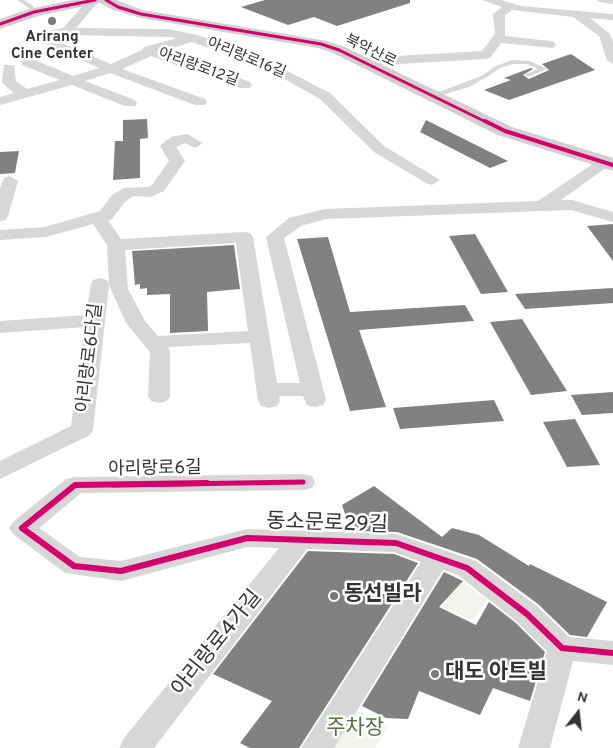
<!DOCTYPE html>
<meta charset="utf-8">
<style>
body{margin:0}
#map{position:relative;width:613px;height:748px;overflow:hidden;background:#fff;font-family:Overpass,sans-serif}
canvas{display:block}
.north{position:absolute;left:553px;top:688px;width:50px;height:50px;-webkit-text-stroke:4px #fff;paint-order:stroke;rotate:16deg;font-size:14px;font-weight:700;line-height:20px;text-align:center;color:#333}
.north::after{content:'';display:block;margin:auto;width:18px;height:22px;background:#333;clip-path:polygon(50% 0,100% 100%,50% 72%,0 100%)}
</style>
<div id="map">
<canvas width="613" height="748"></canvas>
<div class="north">N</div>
</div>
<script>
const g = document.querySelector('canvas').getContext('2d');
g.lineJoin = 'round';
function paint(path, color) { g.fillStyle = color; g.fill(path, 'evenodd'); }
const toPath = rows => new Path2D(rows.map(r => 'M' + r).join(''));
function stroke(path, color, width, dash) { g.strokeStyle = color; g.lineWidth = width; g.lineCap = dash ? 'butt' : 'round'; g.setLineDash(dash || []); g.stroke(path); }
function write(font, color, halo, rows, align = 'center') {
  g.font = font + ' Overpass,"Noto Sans KR",sans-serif'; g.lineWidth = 5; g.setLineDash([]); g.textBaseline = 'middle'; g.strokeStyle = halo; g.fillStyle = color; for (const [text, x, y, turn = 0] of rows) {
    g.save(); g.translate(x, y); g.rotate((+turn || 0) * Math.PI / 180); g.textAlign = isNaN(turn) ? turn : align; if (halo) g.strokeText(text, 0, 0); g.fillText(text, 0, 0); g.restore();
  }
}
const green = toPath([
 [463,582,487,600,472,621,442,606],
 [348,706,388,726,375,748,320,748]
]);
const building = toPath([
 [265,0,410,0,410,3,337,26,314,17,288,25,241,7],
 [571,54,595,70,509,100,484,90,511,80,504,78,531,68,533,69,523,75,529,79,549,70,542,64],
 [147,119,148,138,140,139,140,178,113,180,115,141,123,141,123,120],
 [426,120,508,161,490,168,420,132],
 [19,151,15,173,0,174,0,152],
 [613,224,613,261,587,226],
 [475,234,508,292,481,294,449,236],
 [328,237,350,312,465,305,474,321,359,330,386,407,350,411,297,239],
 [234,245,240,289,207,292,208,331,170,333,170,294,147,295,147,288,140,289,140,284,135,285,132,251],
 [613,288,613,303,525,309,515,294],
 [522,319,567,391,531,395,490,322],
 [613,392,613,413,582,415,571,395],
 [494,400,504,421,400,429,393,408],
 [575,419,600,465,567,467,543,422],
 [374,486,442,537,452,528,479,535,529,566,530,564,607,602,587,637,570,635,538,604,477,559,397,532,351,531,342,505],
 [308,551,394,554,418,563,299,748,250,748,240,743,272,701,213,674],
 [444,572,463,581,439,607,476,625,489,602,516,623,545,652,530,701,493,688,480,715,419,691,408,719,386,718,362,706]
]);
const lane = toPath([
 [17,0,24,0,33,6,37,12,32,13,29,8,17,0],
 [512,60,530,61,547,69,528,77,525,75,526,74,538,69,527,64,513,64,500,68,487,77,469,87,432,98,428,96,463,83,483,75,496,66,512,60]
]);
const street = toPath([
 [88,0,100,0,76,28,168,29,197,35,258,56,330,93,384,146,440,180,432,185,426,183,374,152,320,99,288,81,248,62,192,42,163,51,250,82,252,85,250,88,240,88,151,56,122,69,205,99,207,102,205,105,195,105,110,73,85,81,135,100,137,103,135,106,125,106,72,85,0,105,0,97,14,93,2,83,4,65,14,65,16,81,27,89,60,80,22,65,21,62,22,59,32,59,73,76,99,68,31,37,33,34,63,28,88,0],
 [67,35,168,37,177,38,144,47,142,50,111,64,50,38,67,35],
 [482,0,501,0,521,6,613,14,613,20,590,18,610,34,613,42,613,64,607,60,599,36,573,17,512,10,505,15,505,36,550,41,554,42,556,45,554,48,501,43,490,58,486,59,363,66,357,62,363,58,482,51,495,34,493,14,502,7,482,0],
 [597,0,613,0,613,4,599,2,597,0],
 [187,134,203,143,195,148,185,143,176,147,185,161,164,191,151,197,133,196,124,203,112,219,108,220,121,239,244,232,250,233,253,237,277,383,300,383,266,237,289,218,325,209,538,201,600,159,605,157,613,162,610,165,561,200,572,200,613,212,613,222,571,210,326,219,301,226,284,238,326,400,323,405,315,407,307,405,303,396,279,396,280,401,277,406,269,408,261,406,258,401,250,343,168,347,170,351,170,396,167,401,159,403,151,401,148,396,150,352,126,323,109,285,93,430,90,435,0,479,0,461,71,426,85,327,0,333,0,321,86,315,91,284,93,280,100,278,107,280,109,284,107,245,93,224,46,237,0,240,0,230,45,227,100,211,112,195,124,188,148,187,152,185,169,161,160,146,163,143,171,137,187,134],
 [236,243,248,331,158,336,145,321,128,289,125,250,236,243],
 [10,176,18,181,8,216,6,220,0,221,0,188,4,178,10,176],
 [303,474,312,476,315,482,312,488,303,490,81,493,39,528,80,557,121,561,247,529,396,534,476,561,537,606,569,637,613,641,613,665,573,661,550,748,518,748,547,651,517,622,458,575,443,570,334,748,301,748,421,562,394,552,307,549,154,748,119,748,124,738,279,548,247,547,121,581,65,573,13,534,9,528,13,522,66,479,75,477,303,474]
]);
const secondary = toPath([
 [73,0,116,0,143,10,327,41,345,47,512,127,613,158,613,171,498,135,333,53,318,48,141,18,113,10,100,3,38,16,0,29,0,19,29,9,73,0]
]);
const cyclewayFar3 = toPath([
 [106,0,118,7,141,14,321,44,339,50,488,123],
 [0,24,34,12,95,0]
]);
const cyclewayFar2 = toPath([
 [485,121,505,131,613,165]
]);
const cyclewayFar1 = toPath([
 [112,485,303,482]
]);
const cycleway = toPath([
 [207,483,75,485,22,528,74,566,121,571,247,538,396,543,467,568,527,614,562,648,613,653]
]);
const markers = [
 [52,21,5,"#7a7a7a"],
 [334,596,5,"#7a7a7a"],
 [435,674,5,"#7a7a7a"]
];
const farPoinames = [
 ["Arirang",52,38],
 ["Cine Center",52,55]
];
const farStreetnames = [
 ["북악산로",370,52,26],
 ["아리랑로16길",246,59,22],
 ["아리랑로12길",198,68,20]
];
const streetNames = [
 ["아리랑로6다길",91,358,-83],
 ["아리랑로6길",155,470,-1]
];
const nearStreetnames = [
 ["동소문로29길",327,525,2],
 ["아리랑로4가길",218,644,-51]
];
const nearPoinames = [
 ["동선빌라",344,596],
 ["대도 아트빌",445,674]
];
const nearParknames = [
 ["주차장",355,730]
];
paint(green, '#f1f5ed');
paint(building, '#818181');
paint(lane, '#d7d7d7');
paint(street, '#d7d7d7');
paint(secondary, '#d0d0d0');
stroke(cyclewayFar3, '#d6006c', 3);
stroke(cyclewayFar2, '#d6006c', 4);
stroke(cyclewayFar1, '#d6006c', 5);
stroke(cycleway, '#d6006c', 6);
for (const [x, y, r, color] of markers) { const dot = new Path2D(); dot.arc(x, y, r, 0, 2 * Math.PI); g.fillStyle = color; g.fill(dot); stroke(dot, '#fff', 2); }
write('bold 15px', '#333', '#fff', farPoinames);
write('15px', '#333', '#fff', farStreetnames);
write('18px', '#333', '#fff', streetNames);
write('21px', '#333', '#fff', nearStreetnames);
write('bold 21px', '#333', '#fff', nearPoinames, 'left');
write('21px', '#56703f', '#fff', nearParknames);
</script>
